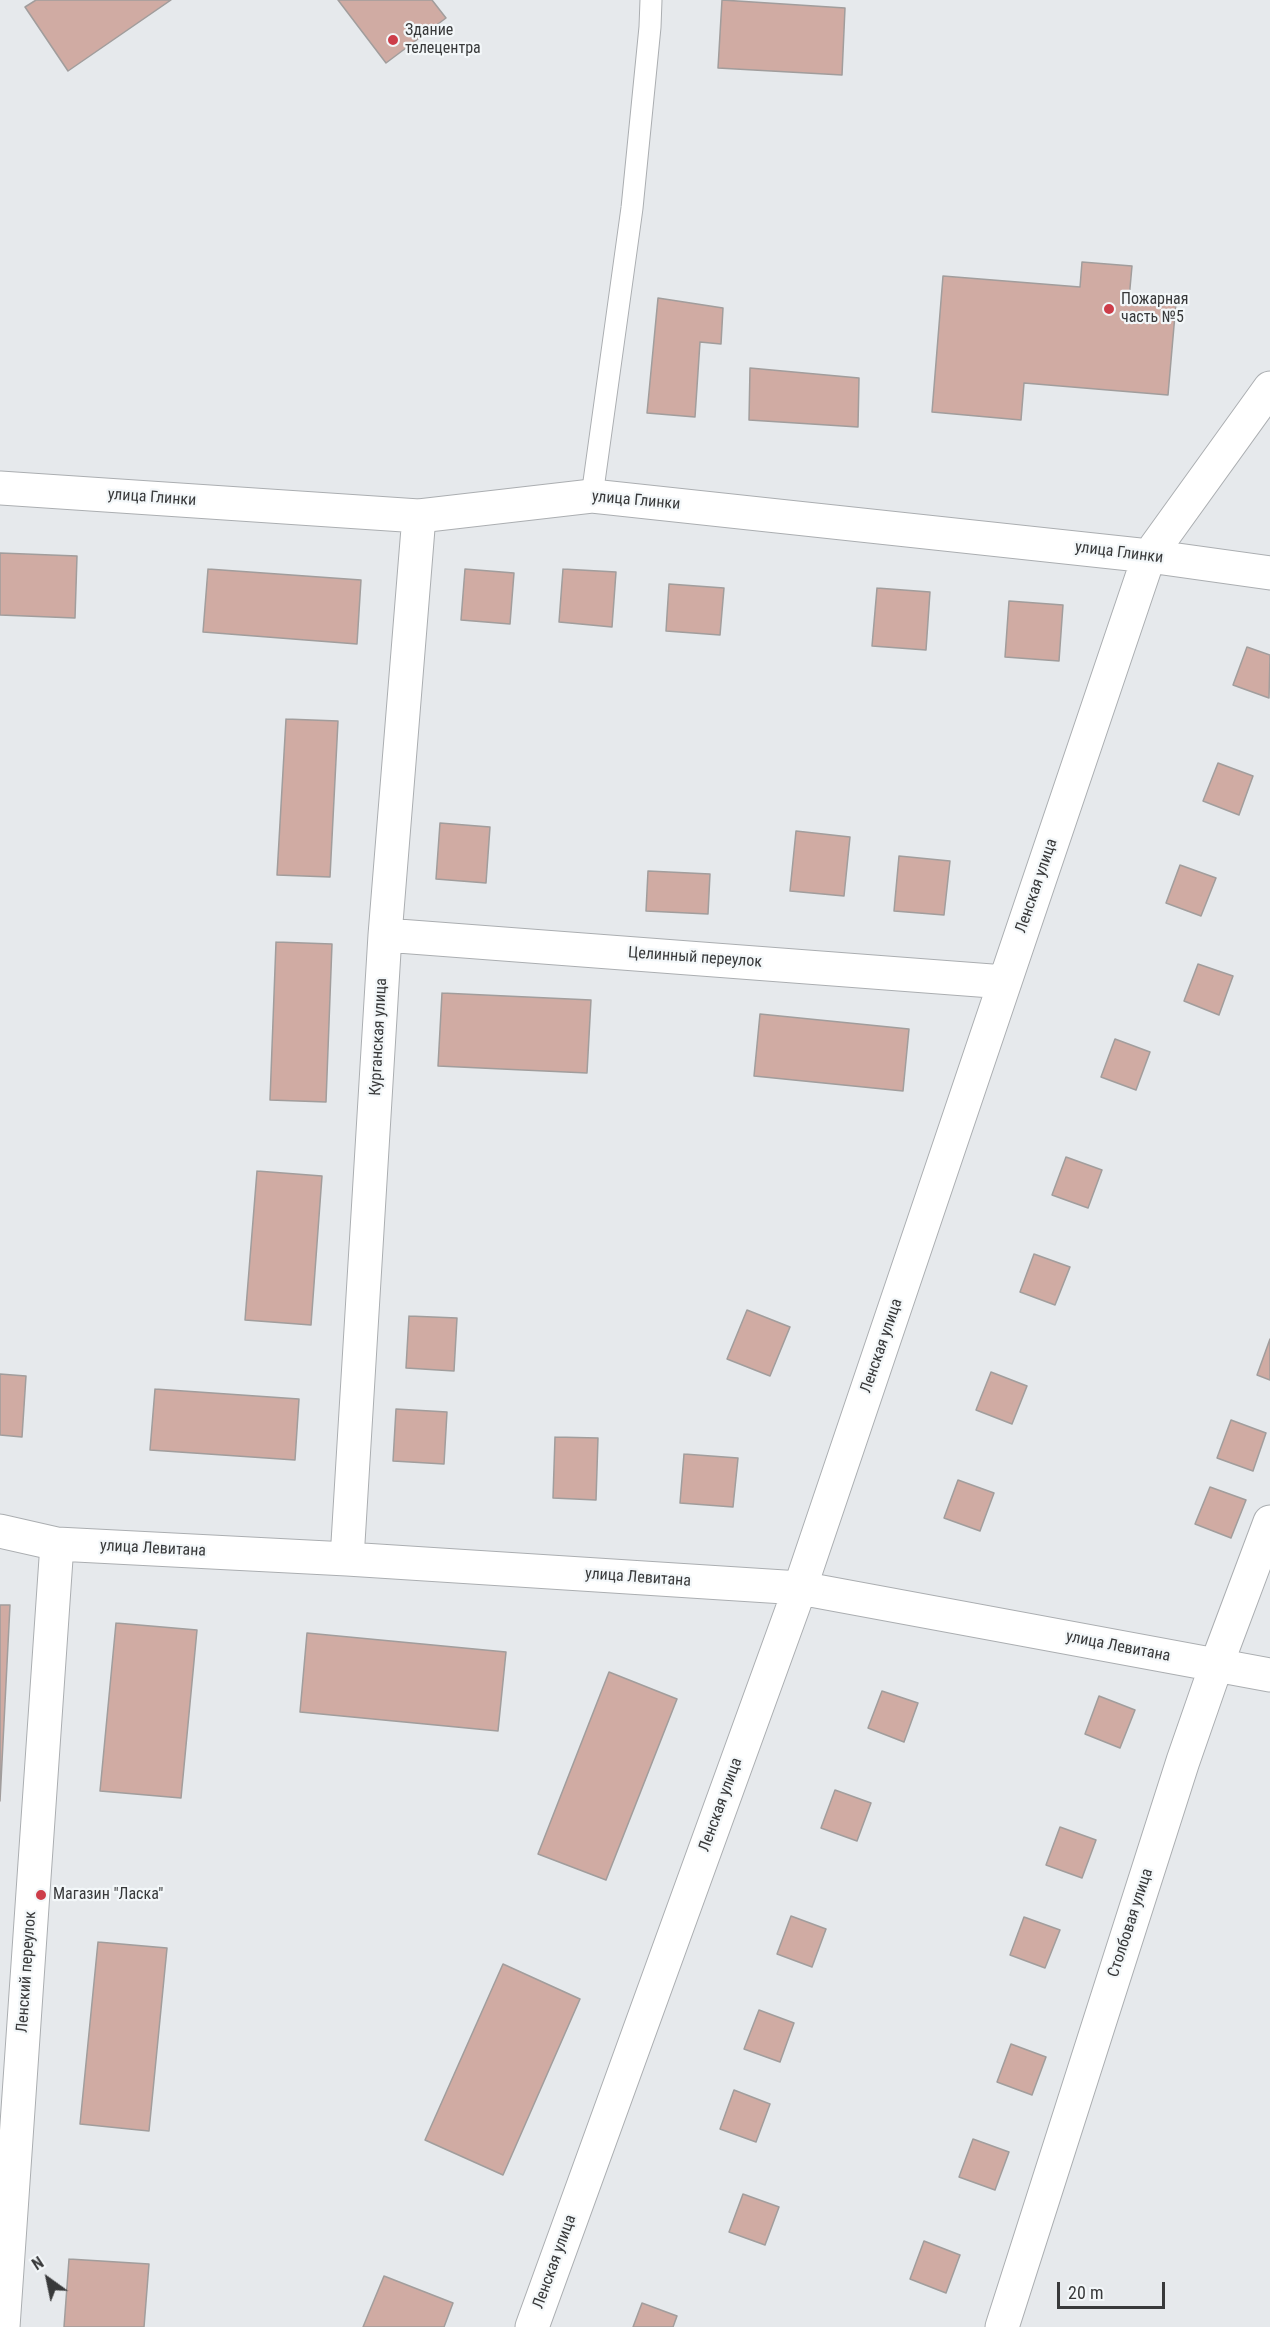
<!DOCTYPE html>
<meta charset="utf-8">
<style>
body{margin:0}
#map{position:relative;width:1270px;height:2327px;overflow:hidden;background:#e6e9ec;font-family:"Roboto Condensed",sans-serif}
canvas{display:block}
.north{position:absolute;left:18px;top:2249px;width:60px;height:60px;-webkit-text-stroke:4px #f3f7f9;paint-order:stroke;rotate:327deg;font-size:16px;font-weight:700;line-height:24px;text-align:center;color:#38393a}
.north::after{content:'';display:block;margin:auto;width:21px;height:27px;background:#38393a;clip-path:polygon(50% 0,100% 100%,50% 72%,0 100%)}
.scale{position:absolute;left:1057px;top:2282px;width:108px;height:27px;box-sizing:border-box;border:3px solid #38393a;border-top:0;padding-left:8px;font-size:18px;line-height:21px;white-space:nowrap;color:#38393a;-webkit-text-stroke:4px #f3f7f9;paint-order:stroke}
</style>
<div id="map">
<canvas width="1270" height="2327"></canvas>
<div class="north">N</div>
<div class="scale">20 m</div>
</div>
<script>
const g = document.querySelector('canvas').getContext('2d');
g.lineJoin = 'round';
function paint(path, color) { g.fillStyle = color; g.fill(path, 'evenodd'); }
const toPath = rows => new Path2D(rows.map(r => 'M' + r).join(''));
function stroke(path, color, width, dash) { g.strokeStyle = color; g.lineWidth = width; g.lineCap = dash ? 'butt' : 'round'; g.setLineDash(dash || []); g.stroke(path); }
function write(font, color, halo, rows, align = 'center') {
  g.font = font + ' "Roboto Condensed",sans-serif'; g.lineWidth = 4.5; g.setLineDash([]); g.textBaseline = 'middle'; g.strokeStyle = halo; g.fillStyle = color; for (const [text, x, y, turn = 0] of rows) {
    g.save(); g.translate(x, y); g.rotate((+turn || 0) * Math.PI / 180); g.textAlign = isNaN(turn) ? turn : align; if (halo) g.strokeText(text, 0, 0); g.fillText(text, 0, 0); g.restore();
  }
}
const building = toPath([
 [36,0,171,0,68,71,25,7,36,0],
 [338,0,432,0,446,18,386,63,338,0],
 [722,0,845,8,842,75,718,68,722,0],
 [1082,262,1132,266,1129,299,1176,303,1168,395,1024,383,1021,420,932,412,943,276,1080,287,1082,262],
 [658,298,723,308,721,344,700,342,695,417,647,413,658,298],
 [750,368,859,378,858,427,749,420,750,368],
 [0,553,77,556,75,618,0,615,0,553],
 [208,569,361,580,357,644,203,632,208,569],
 [465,569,514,573,510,624,461,620,465,569],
 [563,569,616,572,612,627,559,622,563,569],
 [669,584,724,588,720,635,666,631,669,584],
 [877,588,930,592,926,650,872,646,877,588],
 [1009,601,1063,605,1059,661,1005,657,1009,601],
 [1247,647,1270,655,1269,698,1233,685,1247,647],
 [286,719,338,721,330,877,277,875,286,719],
 [1218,763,1253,776,1239,815,1203,801,1218,763],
 [440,823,490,827,486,883,436,879,440,823],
 [796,831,850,837,844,896,790,891,796,831],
 [899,856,950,861,944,915,894,911,899,856],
 [1180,865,1216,878,1201,916,1166,903,1180,865],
 [648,871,710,874,708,914,646,911,648,871],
 [276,942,332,944,326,1102,270,1100,276,942],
 [1198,964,1233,976,1219,1015,1184,1001,1198,964],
 [442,993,591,1000,587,1073,438,1066,442,993],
 [760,1014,909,1029,903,1091,754,1076,760,1014],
 [1115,1039,1150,1052,1136,1090,1101,1077,1115,1039],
 [1066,1157,1102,1170,1088,1208,1052,1195,1066,1157],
 [257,1171,322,1176,311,1325,245,1320,257,1171],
 [1034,1254,1070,1267,1055,1305,1020,1292,1034,1254],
 [747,1310,790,1327,770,1376,727,1359,747,1310],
 [409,1316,457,1318,454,1371,406,1368,409,1316],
 [1270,1339,1270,1380,1257,1375,1270,1339],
 [991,1372,1027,1386,1012,1424,976,1410,991,1372],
 [0,1374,26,1376,22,1437,0,1435,0,1374],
 [155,1389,299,1399,295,1460,150,1450,155,1389],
 [396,1409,447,1412,444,1464,393,1461,396,1409],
 [1231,1420,1266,1433,1253,1471,1217,1458,1231,1420],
 [555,1437,598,1438,596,1500,553,1498,555,1437],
 [684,1454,738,1458,733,1507,680,1503,684,1454],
 [958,1480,994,1493,980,1531,944,1518,958,1480],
 [1210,1487,1246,1500,1231,1538,1195,1524,1210,1487],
 [0,1605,10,1605,0,1801,0,1605],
 [116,1623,197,1630,181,1798,100,1791,116,1623],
 [307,1633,506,1652,498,1731,300,1712,307,1633],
 [609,1672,677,1699,606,1880,538,1854,609,1672],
 [882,1691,918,1703,904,1742,868,1728,882,1691],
 [1099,1696,1135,1710,1120,1748,1085,1734,1099,1696],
 [835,1790,871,1803,857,1841,821,1828,835,1790],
 [1060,1827,1096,1840,1082,1878,1046,1865,1060,1827],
 [791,1916,826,1929,812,1967,777,1954,791,1916],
 [1024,1917,1060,1930,1045,1968,1010,1955,1024,1917],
 [98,1942,167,1948,149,2131,80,2124,98,1942],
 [503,1964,580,1999,503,2175,425,2140,503,1964],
 [759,2010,794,2023,780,2062,744,2049,759,2010],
 [1011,2044,1046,2057,1032,2095,997,2082,1011,2044],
 [734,2090,770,2104,756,2142,720,2129,734,2090],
 [973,2139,1009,2152,995,2190,959,2177,973,2139],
 [743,2194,779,2207,765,2245,729,2232,743,2194],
 [924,2241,960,2255,946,2293,910,2279,924,2241],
 [69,2259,149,2264,144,2327,64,2327,69,2259],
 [384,2276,453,2303,444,2327,363,2327,384,2276],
 [642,2303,677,2316,673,2327,633,2327,642,2303]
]);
const lane = toPath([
 [592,496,632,208,650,27,651,0]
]);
const street = toPath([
 [0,488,419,516,592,496,1149,556,1270,573],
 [385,935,1005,982],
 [0,1531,57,1544,347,1559,800,1588,1270,1675],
 [347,1559,385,935,419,516],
 [3,2327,57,1544],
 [532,2327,800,1588,1149,556,1270,388],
 [1002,2327,1183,1761,1216,1666,1270,1522]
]);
const markers = [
 [393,40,6,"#cd3d49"],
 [1109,309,6,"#cd3d49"],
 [41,1895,6,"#cd3d49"]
];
const poiNames = [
 ["Здание",405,31],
 ["телецентра",405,49],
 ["Пожарная",1121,300],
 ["часть №5",1121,318],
 ["Магазин \"Ласка\"",53,1895]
];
const streetNames = [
 ["улица Глинки",152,498,4],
 ["улица Глинки",636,501,5],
 ["улица Глинки",1119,553,7],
 ["Ленская улица",1037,886,-71],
 ["Целинный переулок",695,958,4],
 ["Курганская улица",379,1037,-87],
 ["Ленская улица",882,1346,-71],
 ["улица Левитана",153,1549,3],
 ["улица Левитана",638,1578,4],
 ["улица Левитана",1118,1647,11],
 ["Ленская улица",721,1805,-70],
 ["Столбовая улица",1131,1923,-72],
 ["Ленский переулок",27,1972,-86],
 ["Ленская улица",555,2262,-70]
];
paint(building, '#d0aba3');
stroke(building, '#a19d9c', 1.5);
stroke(lane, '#abaeb1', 23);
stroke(street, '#abaeb1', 35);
stroke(lane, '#fff', 21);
stroke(street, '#fff', 33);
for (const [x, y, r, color] of markers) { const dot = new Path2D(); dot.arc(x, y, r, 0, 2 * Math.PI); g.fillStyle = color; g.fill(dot); stroke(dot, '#f3f7f9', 2); }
write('16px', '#38393a', '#f3f7f9', poiNames, 'left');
write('16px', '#38393a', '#f3f7f9', streetNames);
</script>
